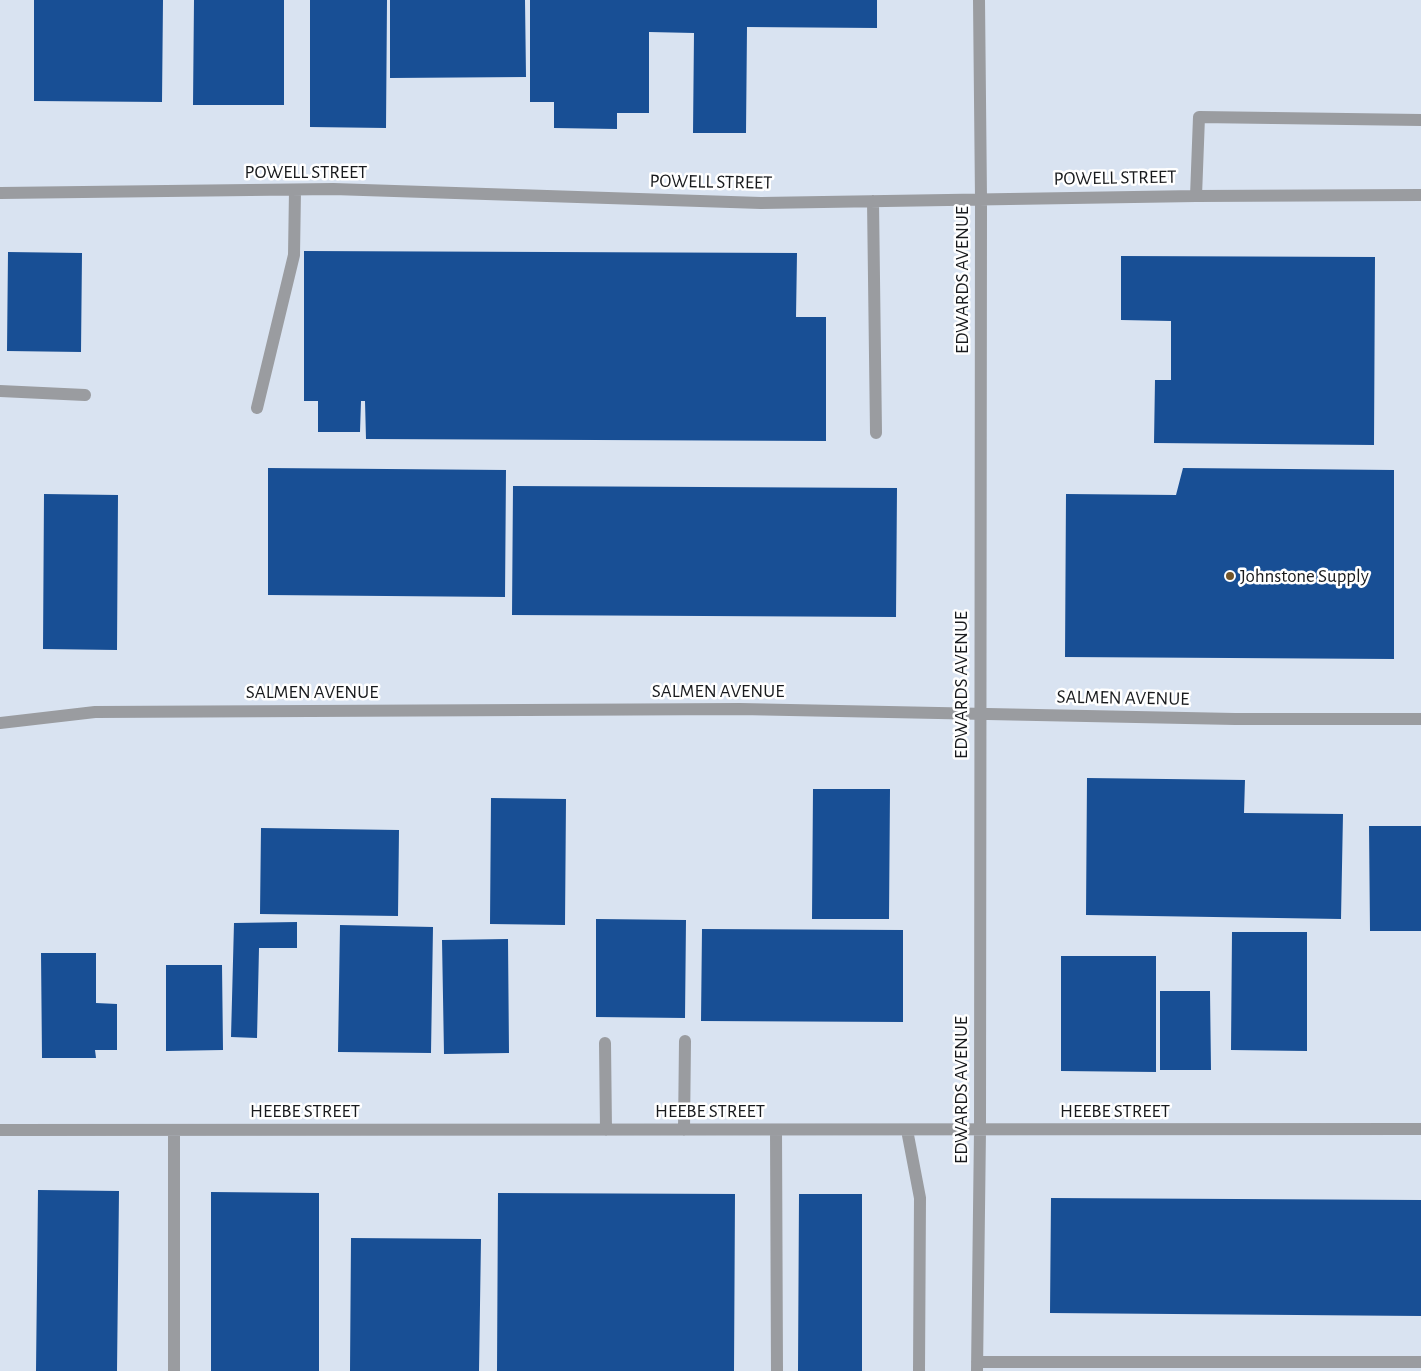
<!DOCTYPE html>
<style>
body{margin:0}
canvas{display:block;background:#ebf1f9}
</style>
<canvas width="1421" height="1371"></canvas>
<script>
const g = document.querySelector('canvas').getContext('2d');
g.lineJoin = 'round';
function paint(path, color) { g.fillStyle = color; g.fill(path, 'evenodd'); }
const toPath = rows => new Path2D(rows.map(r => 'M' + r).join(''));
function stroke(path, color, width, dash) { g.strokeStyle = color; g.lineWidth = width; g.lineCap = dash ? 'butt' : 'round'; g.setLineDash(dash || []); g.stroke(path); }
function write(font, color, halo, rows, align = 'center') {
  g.font = font + ' "Alegreya Sans",sans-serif'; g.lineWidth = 5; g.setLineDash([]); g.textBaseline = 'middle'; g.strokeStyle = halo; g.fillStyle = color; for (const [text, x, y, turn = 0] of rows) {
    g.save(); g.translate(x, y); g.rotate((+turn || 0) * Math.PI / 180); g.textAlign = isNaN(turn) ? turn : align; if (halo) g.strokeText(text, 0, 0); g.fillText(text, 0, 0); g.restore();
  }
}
const built = toPath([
 [0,0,1421,0,1421,1371,0,1371]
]);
const building = toPath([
 [34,0,163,0,162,102,34,101],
 [194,0,284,0,284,105,193,105],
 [310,0,387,0,386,128,310,127],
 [390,0,525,0,526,77,390,78],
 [530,0,877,0,877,28,747,27,746,133,693,133,694,33,649,32,649,113,617,113,617,129,554,128,554,102,530,102],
 [304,251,797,253,796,317,826,317,826,441,366,439,365,401,361,401,360,432,318,432,318,401,304,401],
 [8,252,82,253,81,352,7,351],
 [1121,256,1375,257,1374,445,1154,443,1155,380,1171,380,1171,321,1121,320],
 [268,468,506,470,505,597,268,595],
 [1183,468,1394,470,1394,659,1065,657,1066,494,1176,495],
 [513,486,897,488,896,617,512,615],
 [44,494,118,495,117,650,43,649],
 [1087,778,1245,780,1244,813,1343,814,1341,919,1086,915],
 [813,789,890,789,889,919,812,919],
 [491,798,566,799,565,925,490,924],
 [1369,826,1421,826,1421,931,1370,931],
 [261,828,399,830,398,916,260,914],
 [596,919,686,920,685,1018,596,1017],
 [297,922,297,948,259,948,257,1038,231,1037,234,923],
 [340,925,433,927,431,1053,338,1052],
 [702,929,903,930,903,1022,701,1021],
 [1232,932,1307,932,1307,1051,1231,1050],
 [508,939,509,1053,444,1054,442,940],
 [41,953,96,953,96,1003,117,1004,117,1050,95,1050,96,1058,42,1058],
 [1061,956,1156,956,1156,1072,1061,1071],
 [166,965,222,965,223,1050,166,1051],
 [1160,991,1210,991,1211,1070,1160,1070],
 [38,1190,119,1191,117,1371,36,1371],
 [211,1192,319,1193,319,1371,211,1371],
 [498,1193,735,1194,734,1371,497,1371],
 [799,1194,862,1194,862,1371,798,1371],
 [1051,1198,1421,1200,1421,1316,1050,1313],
 [351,1238,481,1239,479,1371,350,1371]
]);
const minor = toPath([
 [0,193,333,189,761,203,1196,196,1421,195],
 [1196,196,1199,117,1421,120],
 [873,201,876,433],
 [0,391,85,395],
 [257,408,294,255,295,190],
 [0,723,95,712,740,709,1235,719,1421,719],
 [605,1043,606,1130],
 [0,1130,1421,1129],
 [174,1130,174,1371],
 [684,1130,685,1041],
 [776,1130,777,1371],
 [907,1130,920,1198,919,1371],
 [977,1362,1421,1362],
 [977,1371,980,1130,981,199,979,0]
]);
const markers = [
 [1230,576,5,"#725529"]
];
const streetNames = [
 ["POWELL STREET",306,172],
 ["POWELL STREET",1115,178,-1],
 ["POWELL STREET",711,182,1],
 ["EDWARDS AVENUE",962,280,-90],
 ["EDWARDS AVENUE",961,685,-90],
 ["SALMEN AVENUE",718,691],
 ["SALMEN AVENUE",312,692],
 ["SALMEN AVENUE",1123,698,1],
 ["EDWARDS AVENUE",961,1090,-90],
 ["HEEBE STREET",305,1111],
 ["HEEBE STREET",710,1111],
 ["HEEBE STREET",1115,1111]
];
const poiNames = [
 ["Johnstone Supply",1240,576]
];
paint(built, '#d9e3f1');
paint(building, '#184f95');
stroke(minor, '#9a9ca0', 12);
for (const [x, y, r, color] of markers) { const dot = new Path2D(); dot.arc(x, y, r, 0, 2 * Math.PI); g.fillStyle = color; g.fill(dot); stroke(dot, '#fff', 2); }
write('19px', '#181a1d', '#fff', streetNames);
write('19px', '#181a1d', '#fff', poiNames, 'left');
</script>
